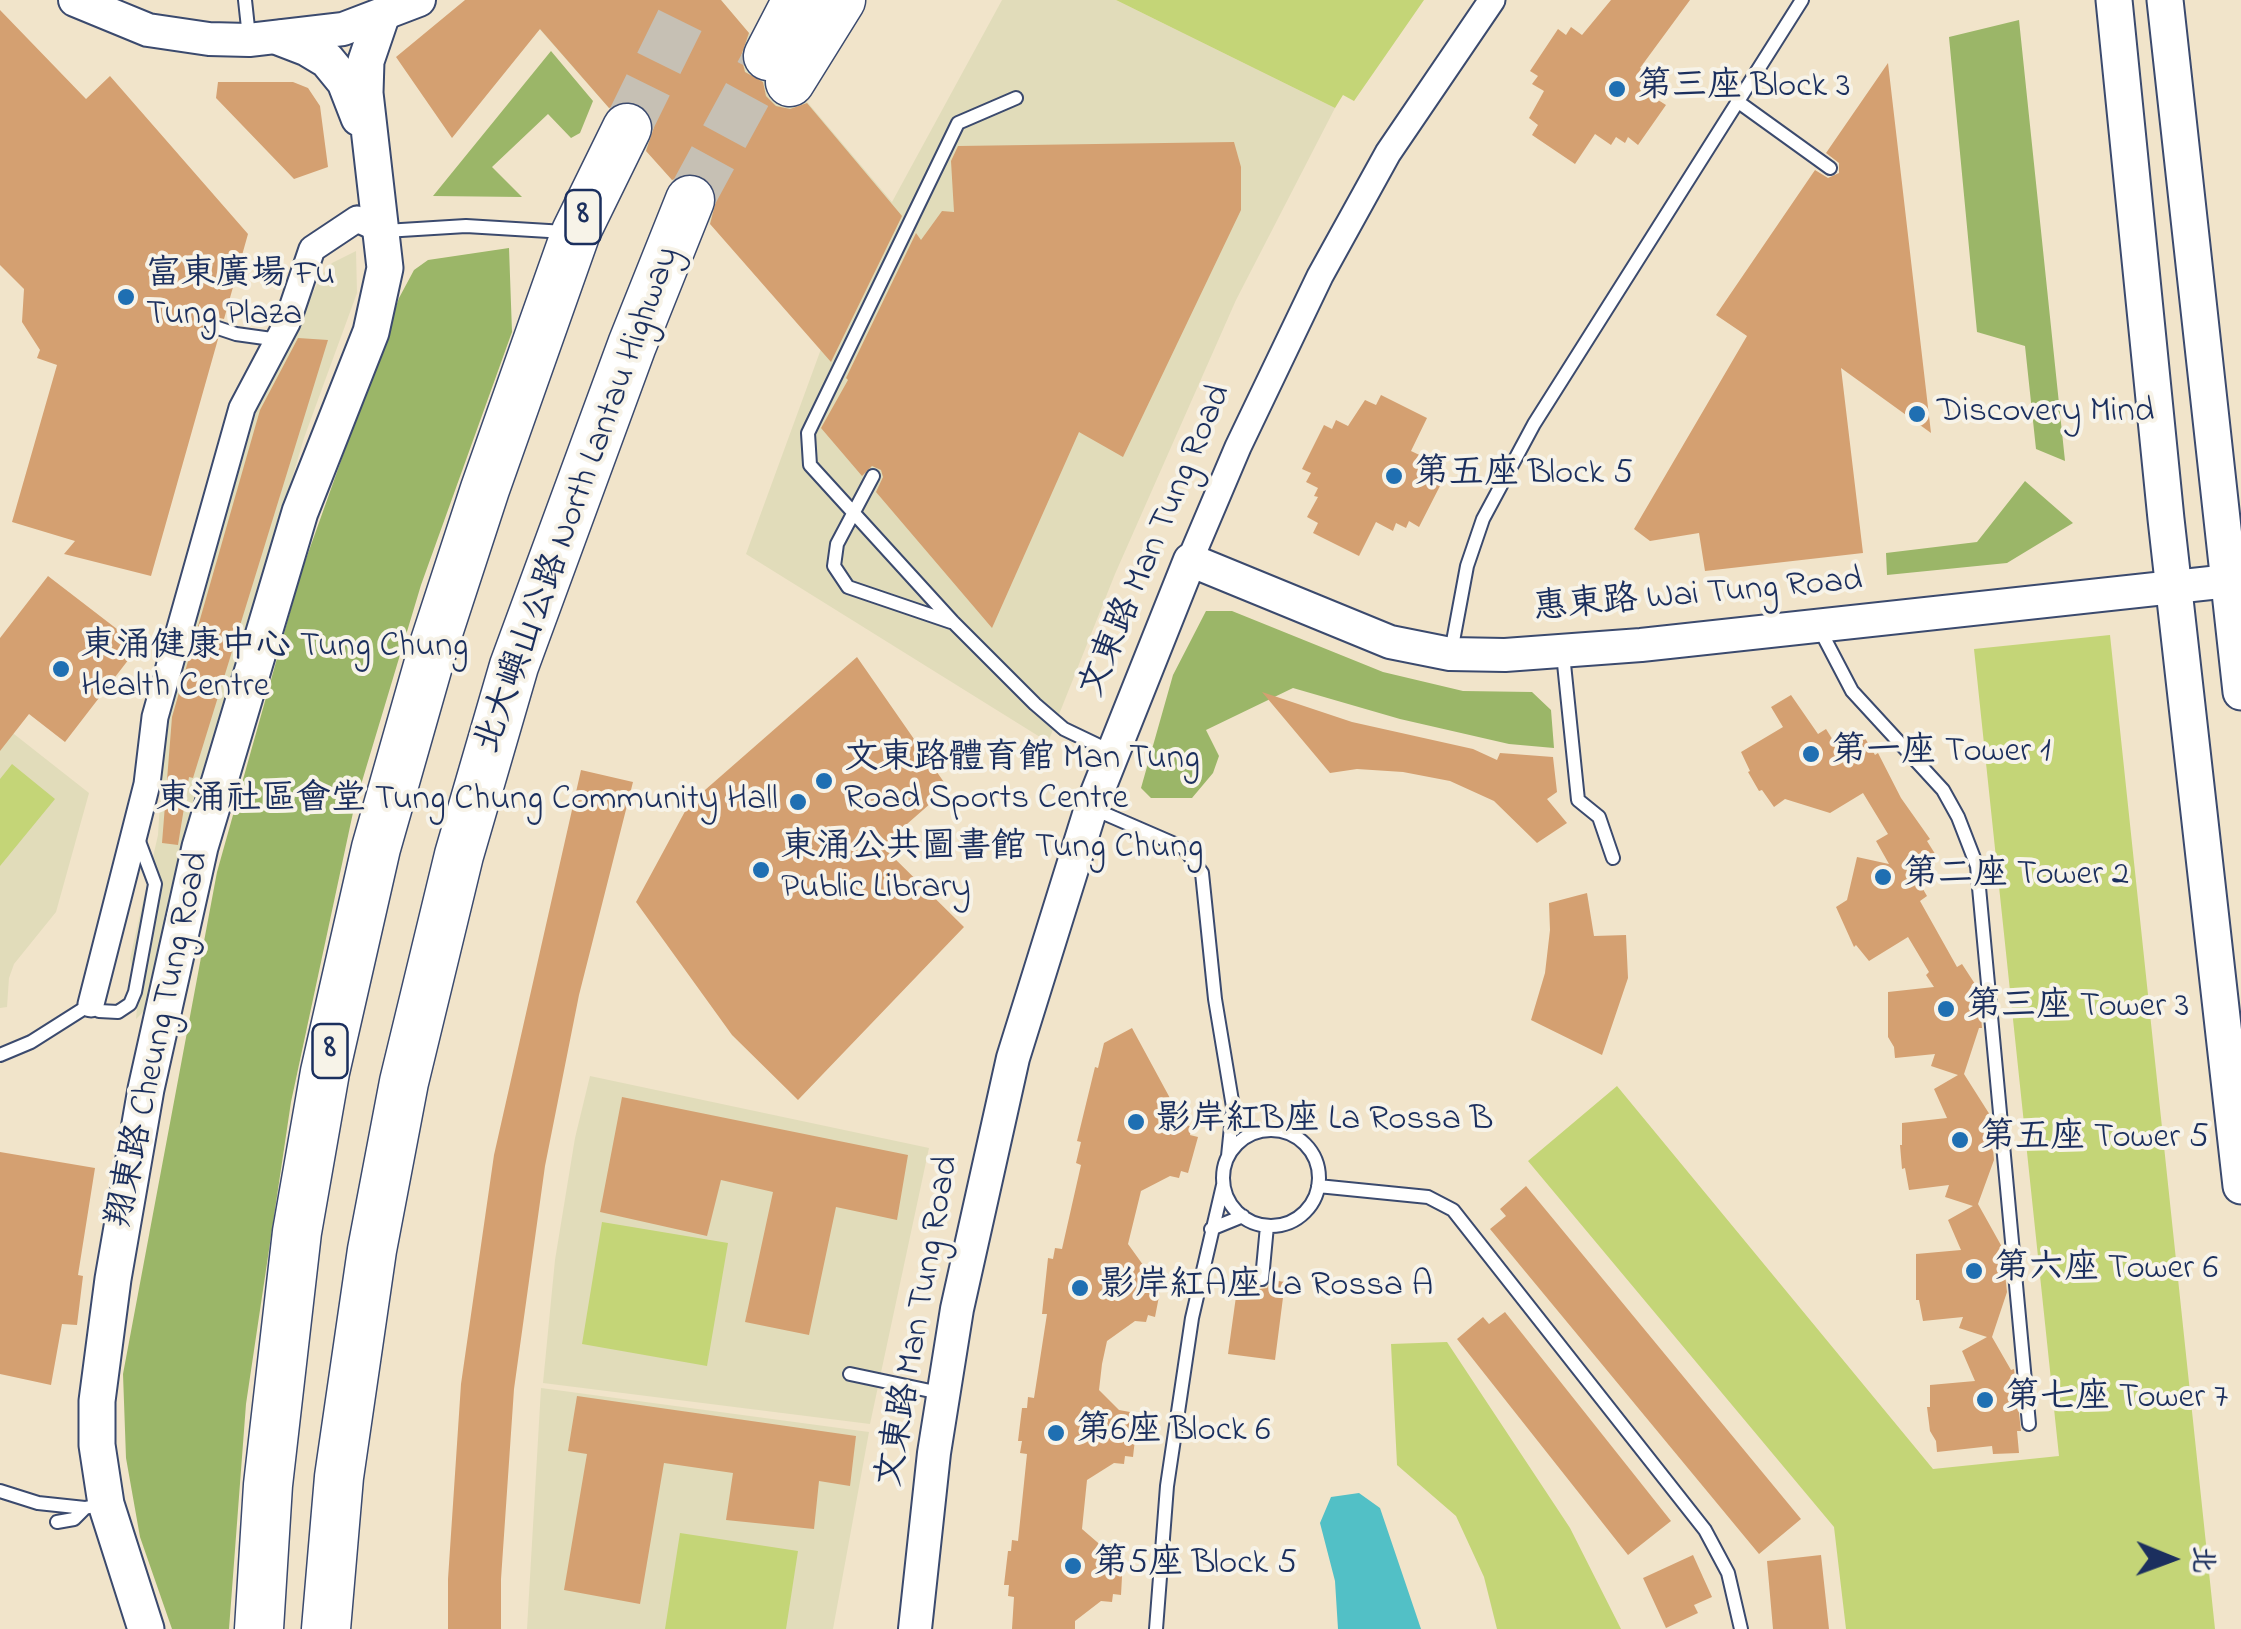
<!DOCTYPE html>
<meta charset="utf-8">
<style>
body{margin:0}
#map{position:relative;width:2241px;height:1629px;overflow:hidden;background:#f1e4ca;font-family:"Indie Flower","LXGW WenKai TC",sans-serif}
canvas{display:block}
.north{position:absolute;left:2121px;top:1509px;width:100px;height:100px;-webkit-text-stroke:8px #f7f3e8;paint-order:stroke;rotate:91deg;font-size:28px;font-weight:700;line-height:40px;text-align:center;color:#1b2f5e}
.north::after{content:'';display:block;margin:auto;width:35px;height:45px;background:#1b2f5e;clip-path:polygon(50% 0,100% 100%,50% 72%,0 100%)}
</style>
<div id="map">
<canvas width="2241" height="1629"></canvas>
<div class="north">北</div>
</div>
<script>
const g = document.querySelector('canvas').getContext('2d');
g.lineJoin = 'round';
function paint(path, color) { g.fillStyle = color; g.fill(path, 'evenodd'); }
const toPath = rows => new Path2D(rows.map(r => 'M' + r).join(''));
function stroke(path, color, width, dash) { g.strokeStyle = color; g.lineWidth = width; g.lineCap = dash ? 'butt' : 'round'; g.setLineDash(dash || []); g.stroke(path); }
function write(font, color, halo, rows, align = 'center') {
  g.font = font + ' "Indie Flower","LXGW WenKai TC",sans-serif'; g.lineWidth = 8; g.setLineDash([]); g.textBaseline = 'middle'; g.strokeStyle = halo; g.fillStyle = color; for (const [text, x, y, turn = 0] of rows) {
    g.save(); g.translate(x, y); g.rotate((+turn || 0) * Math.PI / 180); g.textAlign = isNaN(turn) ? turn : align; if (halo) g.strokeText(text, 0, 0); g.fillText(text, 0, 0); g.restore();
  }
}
const built = toPath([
 [514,0,721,0,892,202,1002,0,1116,0,1335,108,1236,300,1115,574,1048,742,746,554,821,349],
 [356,251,357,293,304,438,200,790,149,1006,136,1019,138,997,130,959,158,835,165,725,257,409,321,276,332,263],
 [0,723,89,793,56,912,14,964,9,978,7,1007,0,1008],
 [590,1076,929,1148,870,1424,543,1383,555,1260,575,1138],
 [541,1388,869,1432,833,1629,527,1629]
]);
const green = toPath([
 [1116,0,1424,0,1354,101,1343,95,1335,108],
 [2110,635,2215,1629,1846,1629,1834,1527,1528,1161,1617,1086,1933,1469,2059,1456,1974,649],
 [12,764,55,799,0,866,0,779],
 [602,1222,728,1243,707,1366,582,1344],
 [1447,1342,1570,1528,1621,1629,1497,1629,1484,1577,1456,1516,1397,1465,1391,1344],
 [680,1533,798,1551,786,1629,665,1629]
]);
const forest = toPath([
 [2019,20,2065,461,2036,449,2025,346,1977,332,1949,37],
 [551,51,593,101,580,133,571,138,548,114,492,167,522,197,433,196],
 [509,248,512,332,421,585,354,808,291,1102,246,1404,229,1629,172,1629,140,1537,126,1458,123,1374,217,872,301,573,399,298,414,270,428,260],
 [2025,481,2073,523,2007,563,1887,575,1886,553,1977,542],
 [1206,611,1232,611,1383,672,1463,691,1532,692,1551,710,1554,748,1509,744,1400,719,1293,688,1206,730,1219,756,1213,773,1192,798,1151,798,1141,788,1173,675]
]);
const water = toPath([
 [1359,1493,1380,1508,1421,1629,1338,1629,1335,1581,1320,1523,1331,1497]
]);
const building = toPath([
 [465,0,721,0,749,33,741,56,745,72,763,82,766,96,776,106,790,109,807,103,902,216,831,362,710,224,717,197,711,182,699,174,687,173,672,180,646,151,654,127,649,112,640,104,626,101,609,108,540,29,452,138,396,57],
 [1611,0,1690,0,1640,68,1656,79,1651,86,1660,92,1655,98,1666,105,1638,145,1628,137,1625,143,1616,137,1611,145,1595,134,1575,164,1532,135,1538,125,1529,118,1544,91,1532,84,1538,76,1530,71,1558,29,1566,35,1571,27,1582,35],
 [0,10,86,99,110,76,248,234,224,319,211,316,202,324,205,333,218,339,151,576,64,554,75,541,12,522,57,365,37,358,40,350,22,322,24,289,0,265],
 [1888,63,1931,433,1841,368,1863,553,1705,571,1699,533,1650,541,1634,529,1747,336,1716,315,1815,170,1828,178,1839,173,1839,163,1826,153],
 [218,82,293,82,308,88,320,106,328,167,294,179,216,98],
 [1234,142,1241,167,1241,210,1123,457,1079,432,992,628,876,492,883,477,881,470,872,466,862,476,821,428,848,380,846,378,916,233,921,240,942,211,954,212,951,161,958,146],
 [298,338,328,340,193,778,189,777,178,845,162,843,172,717,260,410],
 [1381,395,1427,418,1411,451,1428,459,1424,467,1433,472,1430,478,1441,484,1419,527,1409,521,1406,528,1396,523,1393,531,1376,522,1359,556,1313,533,1318,523,1307,517,1318,497,1314,496,1318,488,1306,482,1311,473,1302,469,1324,425,1332,429,1336,420,1348,426,1365,400,1376,405],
 [48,576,139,646,65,742,29,714,0,751,0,638],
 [857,657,948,788,882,846,964,927,798,1100,732,1035,636,902,689,804],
 [1262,692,1352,722,1473,749,1497,760,1500,753,1553,757,1557,792,1547,799,1567,823,1537,843,1494,801,1450,781,1403,772,1357,769,1330,773],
 [1791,695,1818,734,1826,729,1841,753,1865,738,1875,755,1878,753,1901,798,1930,839,1927,841,1937,857,1913,872,1927,896,1920,901,1957,967,1962,964,1975,984,1978,984,1982,1028,1979,1028,1964,1074,1990,1115,1994,1160,1978,1204,2002,1247,2007,1292,1992,1337,2011,1370,2014,1369,2021,1431,2017,1431,2019,1453,1993,1454,1992,1446,1937,1452,1936,1441,1930,1431,1927,1407,1930,1407,1930,1385,1975,1381,1962,1351,1987,1337,1959,1328,1963,1317,1923,1321,1919,1300,1916,1300,1916,1254,1961,1250,1948,1220,1973,1206,1945,1197,1949,1185,1909,1190,1905,1168,1902,1169,1900,1145,1902,1145,1902,1123,1947,1118,1934,1089,1958,1075,1931,1066,1935,1054,1895,1058,1894,1047,1888,1037,1888,992,1934,987,1926,975,1929,972,1908,937,1869,961,1856,945,1854,947,1836,907,1847,900,1857,857,1889,864,1876,841,1888,834,1863,793,1830,813,1785,799,1774,807,1762,790,1759,791,1748,772,1750,771,1741,752,1783,727,1771,707],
 [581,770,633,782,579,995,545,1166,514,1389,501,1579,501,1629,448,1629,448,1579,461,1384,494,1155],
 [1587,893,1594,936,1626,935,1628,978,1602,1055,1531,1020,1545,973,1550,930,1549,903],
 [1132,1028,1184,1124,1192,1127,1190,1135,1198,1137,1188,1173,1181,1171,1179,1178,1170,1176,1141,1191,1128,1244,1146,1269,1156,1271,1154,1279,1162,1281,1155,1317,1148,1315,1146,1322,1135,1321,1107,1341,1102,1364,1099,1390,1119,1410,1130,1412,1129,1419,1137,1421,1133,1457,1125,1456,1124,1464,1114,1463,1087,1480,1082,1529,1104,1548,1115,1549,1115,1557,1123,1558,1121,1595,1113,1594,1112,1602,1101,1601,1075,1621,1075,1629,1012,1629,1014,1597,1008,1596,1009,1585,1004,1585,1008,1551,1011,1551,1012,1540,1018,1541,1027,1454,1020,1453,1022,1441,1018,1441,1022,1408,1027,1408,1028,1397,1034,1398,1047,1314,1042,1314,1048,1258,1053,1259,1055,1248,1062,1249,1081,1165,1076,1163,1081,1142,1077,1141,1095,1067,1098,1068,1104,1043],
 [622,1097,908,1155,897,1220,836,1207,809,1335,745,1322,773,1192,721,1180,707,1236,600,1212],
 [0,1152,95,1168,78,1275,83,1276,77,1325,62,1324,51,1385,0,1374],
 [1526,1186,1801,1519,1759,1554,1490,1229,1506,1216,1500,1209],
 [1239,1275,1252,1277,1253,1284,1260,1289,1267,1288,1272,1280,1285,1282,1275,1360,1228,1354],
 [1505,1312,1671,1521,1628,1555,1457,1339,1483,1317,1489,1324],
 [577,1396,856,1436,850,1486,819,1481,814,1529,726,1520,733,1473,664,1463,640,1604,564,1590,587,1454,568,1451],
 [1693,1555,1712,1597,1694,1605,1698,1613,1666,1628,1643,1578],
 [1821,1555,1829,1629,1773,1629,1767,1561]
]);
const motorwayTunnel = toPath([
 [627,128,690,0],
 [690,200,768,56]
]);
const service = toPath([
 [245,0,249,37],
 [1016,98,958,123,808,433,810,465,953,622,1035,704,1064,729,1110,751],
 [1737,101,1830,168],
 [385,231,466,226,565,232],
 [212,326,236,334,279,340],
 [873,476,837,544,834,566,848,587,951,622],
 [1819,628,1852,691,1943,790,1958,817,1977,866,2029,1424],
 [1451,652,1467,566,1483,519,1534,424,1802,0],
 [1563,654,1578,800,1599,817,1613,858],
 [1094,809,1184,848,1202,873,1215,999,1233,1107,1228,1156],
 [0,1055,31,1042,91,1004,99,1011,118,1012,130,1004,135,992,155,884,137,836],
 '1223 1178a48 48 0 1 1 96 0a48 48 0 1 1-96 0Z',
 [1318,1186,1428,1197,1453,1210,1705,1530,1728,1573,1741,1629],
 [1211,1229,1243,1216],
 [1262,1279,1267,1226],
 [850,1374,940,1393],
 [0,1491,38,1503,85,1508,103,1504],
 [57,1522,74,1519,85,1508],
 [1156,1629,1167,1486,1192,1318,1223,1185]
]);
const minor = toPath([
 [1190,560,1238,447,1320,276,1388,153,1492,0],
 [91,1004,147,784,155,717,242,408,287,323,312,249,357,219,383,231]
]);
const tertiary = toPath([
 [75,0,148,30,209,39,249,40,343,29,419,0],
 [915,1629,934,1453,957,1309,1013,1058,1091,808,1190,560,1390,642,1450,654,1505,655,1641,645,2229,581]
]);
const secondary = toPath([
 [2114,0,2166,519,2241,1186],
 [2165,0,2241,692],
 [281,38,307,48,327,60,345,82,359,118],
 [146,1629,106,1504,97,1445,97,1401,113,1279,146,1089,200,847,300,512,371,332,385,268,365,93,366,61,381,17]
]);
const motorway = toPath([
 [768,56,797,0],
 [790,82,841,0],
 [259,1629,268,1485,297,1232,325,1072,376,848,433,648,485,489,576,232,627,128],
 [326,1629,339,1477,372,1250,404,1082,459,855,514,666,632,345,690,200]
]);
const markers = [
 [1617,89,10,"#1f6fb2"],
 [126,297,10,"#1f6fb2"],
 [1917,414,10,"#1f6fb2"],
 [1394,476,10,"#1f6fb2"],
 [61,669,10,"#1f6fb2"],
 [1811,754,10,"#1f6fb2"],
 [824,781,10,"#1f6fb2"],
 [798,802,10,"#1f6fb2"],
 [761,870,10,"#1f6fb2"],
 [1883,877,10,"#1f6fb2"],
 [1946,1009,10,"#1f6fb2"],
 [1136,1122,10,"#1f6fb2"],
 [1960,1140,10,"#1f6fb2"],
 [1974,1271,10,"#1f6fb2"],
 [1080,1288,10,"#1f6fb2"],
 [1985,1400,10,"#1f6fb2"],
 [1056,1433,10,"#1f6fb2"],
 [1073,1566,10,"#1f6fb2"]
];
const shields = [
 [583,217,35],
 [330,1051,35]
];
const shieldNames = [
 ["8",583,217],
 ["8",330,1051]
];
const poiNames = [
 ["第三座 Block 3",1637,89],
 ["富東廣場 Fu",146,277],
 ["Tung Plaza",146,317],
 ["Discovery Mind",1937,414],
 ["第五座 Block 5",1414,476],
 ["東涌健康中心 Tung Chung",81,649],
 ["Health Centre",81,689],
 ["第一座 Tower 1",1831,754],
 ["文東路體育館 Man Tung",844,761],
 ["Road Sports Centre",844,801],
 ["東涌社區會堂 Tung Chung Community Hall",778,802,"right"],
 ["東涌公共圖書館 Tung Chung",781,850],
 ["Public Library",781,890],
 ["第二座 Tower 2",1903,877],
 ["第三座 Tower 3",1966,1009],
 ["影岸紅B座 La Rossa B",1156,1122],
 ["第五座 Tower 5",1980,1140],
 ["第六座 Tower 6",1994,1271],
 ["影岸紅A座 La Rossa A",1100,1288],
 ["第七座 Tower 7",2005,1400],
 ["第6座 Block 6",1076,1433],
 ["第5座 Block 5",1093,1566]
];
const streetNames = [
 ["北大嶼山公路 North Lantau Highway",580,501,-70],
 ["文東路 Man Tung Road",1158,542,-67],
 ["惠東路 Wai Tung Road",1698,597,-5],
 ["翔東路 Cheung Tung Road",161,1040,-78],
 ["文東路 Man Tung Road",921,1322,-80]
];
paint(built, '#e1dcba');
paint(green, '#c4d577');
paint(forest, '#9bb668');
paint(water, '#52c0c6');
paint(building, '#d4a071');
stroke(motorwayTunnel, '#c6c0b4', 48, [48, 24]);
stroke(service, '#3b4a6e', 16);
stroke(minor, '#3b4a6e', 29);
stroke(tertiary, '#3b4a6e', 36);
stroke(secondary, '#3b4a6e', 39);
stroke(motorway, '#3b4a6e', 51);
stroke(service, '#fff', 12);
stroke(minor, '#fff', 25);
stroke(tertiary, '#fff', 32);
stroke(secondary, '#fff', 35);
stroke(motorway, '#fff', 48);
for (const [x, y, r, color] of markers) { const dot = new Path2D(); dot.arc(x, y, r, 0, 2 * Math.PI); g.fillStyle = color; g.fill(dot); stroke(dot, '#f7f3e8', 4); }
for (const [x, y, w] of shields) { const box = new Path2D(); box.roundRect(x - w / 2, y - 27, w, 54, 8); g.fillStyle = '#f7f3e8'; g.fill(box); stroke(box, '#1b2f5e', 2.5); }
write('bold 32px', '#1b2f5e', null, shieldNames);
write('35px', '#1b2f5e', '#f7f3e8', poiNames, 'left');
write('35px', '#1b2f5e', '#f7f3e8', streetNames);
</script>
